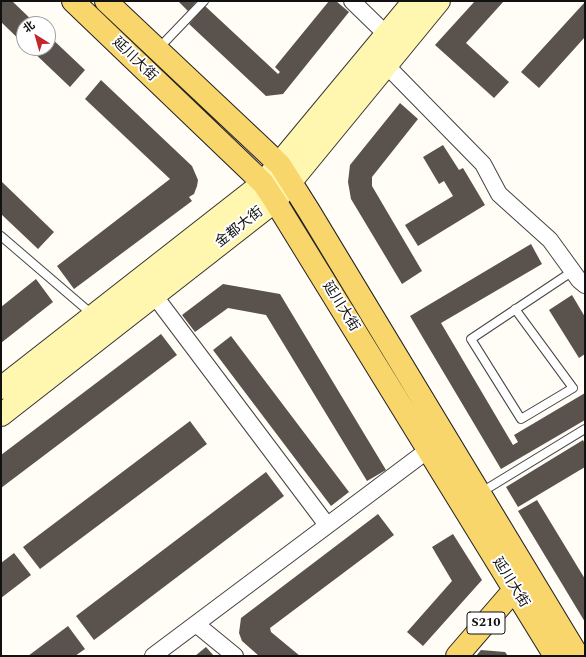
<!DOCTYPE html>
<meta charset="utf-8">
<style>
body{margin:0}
#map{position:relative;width:586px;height:657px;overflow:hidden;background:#fffdf5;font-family:Spectral,"Noto Sans SC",serif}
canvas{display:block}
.frame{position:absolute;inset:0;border:2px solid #111;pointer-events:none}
.north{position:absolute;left:16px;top:16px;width:40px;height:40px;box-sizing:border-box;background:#fff;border:1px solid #a0a0a0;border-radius:50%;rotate:323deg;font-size:11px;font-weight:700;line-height:16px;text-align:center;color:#111}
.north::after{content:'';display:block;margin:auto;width:14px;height:18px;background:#c4262e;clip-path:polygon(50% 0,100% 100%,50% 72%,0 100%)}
</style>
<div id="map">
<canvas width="586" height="657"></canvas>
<div class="frame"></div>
<div class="north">北</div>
</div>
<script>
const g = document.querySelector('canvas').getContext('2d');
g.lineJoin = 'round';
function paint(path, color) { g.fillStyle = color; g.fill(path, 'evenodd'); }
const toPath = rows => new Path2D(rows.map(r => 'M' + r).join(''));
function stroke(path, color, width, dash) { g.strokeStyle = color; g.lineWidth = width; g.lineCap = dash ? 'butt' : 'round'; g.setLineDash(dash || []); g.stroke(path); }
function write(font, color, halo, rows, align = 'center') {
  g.font = font + ' Spectral,"Noto Sans SC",serif'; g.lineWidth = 4; g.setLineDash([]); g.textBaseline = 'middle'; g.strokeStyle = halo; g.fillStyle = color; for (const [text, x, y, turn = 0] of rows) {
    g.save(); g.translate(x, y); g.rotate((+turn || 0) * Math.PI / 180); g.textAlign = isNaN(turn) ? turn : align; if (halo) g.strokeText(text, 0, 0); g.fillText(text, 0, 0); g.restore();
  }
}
const building = toPath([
 [1,1,12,1,36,24,24,24,24,44,1,22],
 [178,1,197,1,188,11],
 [329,1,336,1,349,12,283,94,266,96,189,24,205,6,278,74,280,72,275,67],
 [475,1,504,1,466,43,509,82,494,98,435,45],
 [585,2,585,37,539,88,521,72],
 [48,35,85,70,70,87,29,48,48,48],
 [101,80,192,166,198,180,197,186,194,194,189,197,192,201,74,289,57,266,170,179,85,99],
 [400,103,418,119,372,177,372,186,422,271,402,284,351,199,348,182,350,165],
 [443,145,459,170,463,168,485,205,418,246,405,225,453,196,444,181,439,184,423,157],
 [1,181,54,232,38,249,1,214],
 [531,244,542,264,441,323,513,445,518,442,514,435,585,393,585,420,501,469,410,316],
 [36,279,53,302,1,343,1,307],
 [223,284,280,294,386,470,367,481,266,315,228,308,195,332,182,315],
 [572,295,585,317,585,354,579,358,549,310],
 [161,334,177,355,1,488,1,455],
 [231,336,349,492,331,506,213,350],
 [190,421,207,444,40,569,23,547],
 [583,440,585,444,585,467,518,507,506,487],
 [266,472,284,496,94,640,76,616],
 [537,500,585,579,585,622,518,511],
 [378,514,394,535,270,628,271,632,300,656,259,656,242,641,239,633,241,618],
 [453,534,482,580,423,646,407,632,452,581,432,547],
 [14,553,31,575,1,598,1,563],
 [68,626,85,649,75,656,28,656],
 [206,647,214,656,195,656],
 [481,650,505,652,508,656,476,656]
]);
const lane = toPath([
 [158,49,204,1],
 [1,236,93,315],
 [515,309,573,388,521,419,471,339,573,271],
 [480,493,585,429]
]);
const street = toPath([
 [352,1,387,35],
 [386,65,483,164,499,194,550,240,579,280,585,285],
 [154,295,327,525],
 [196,624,235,656],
 [153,656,428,450]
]);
const secondary = toPath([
 [1,388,263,183,414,1],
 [1,415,275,201,439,1]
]);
const primary = toPath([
 [73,1,263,183,275,201,555,656],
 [106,1,280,165,309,211,578,656],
 [457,656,514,590]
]);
const shields = [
 [486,623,38]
];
const shieldNames = [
 ["S210",486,623]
];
const streetNames = [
 ["延川大街",134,60,44],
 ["金都大街",240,228,-38],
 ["延川大街",340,307,58],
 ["延川大街",510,583,58]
];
paint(building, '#5a524d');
stroke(lane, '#444', 10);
stroke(street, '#444', 18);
stroke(secondary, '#333', 24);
stroke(primary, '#222', 24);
stroke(lane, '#fff', 8);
stroke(street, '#fff', 16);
stroke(secondary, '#fff6b0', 22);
stroke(primary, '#f9d66b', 22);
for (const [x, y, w] of shields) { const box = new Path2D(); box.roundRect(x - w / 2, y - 11, w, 22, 3); g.fillStyle = '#fff'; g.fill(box); stroke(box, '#111', 1); }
write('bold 13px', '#111', null, shieldNames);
write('14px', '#111', '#fff', streetNames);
</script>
